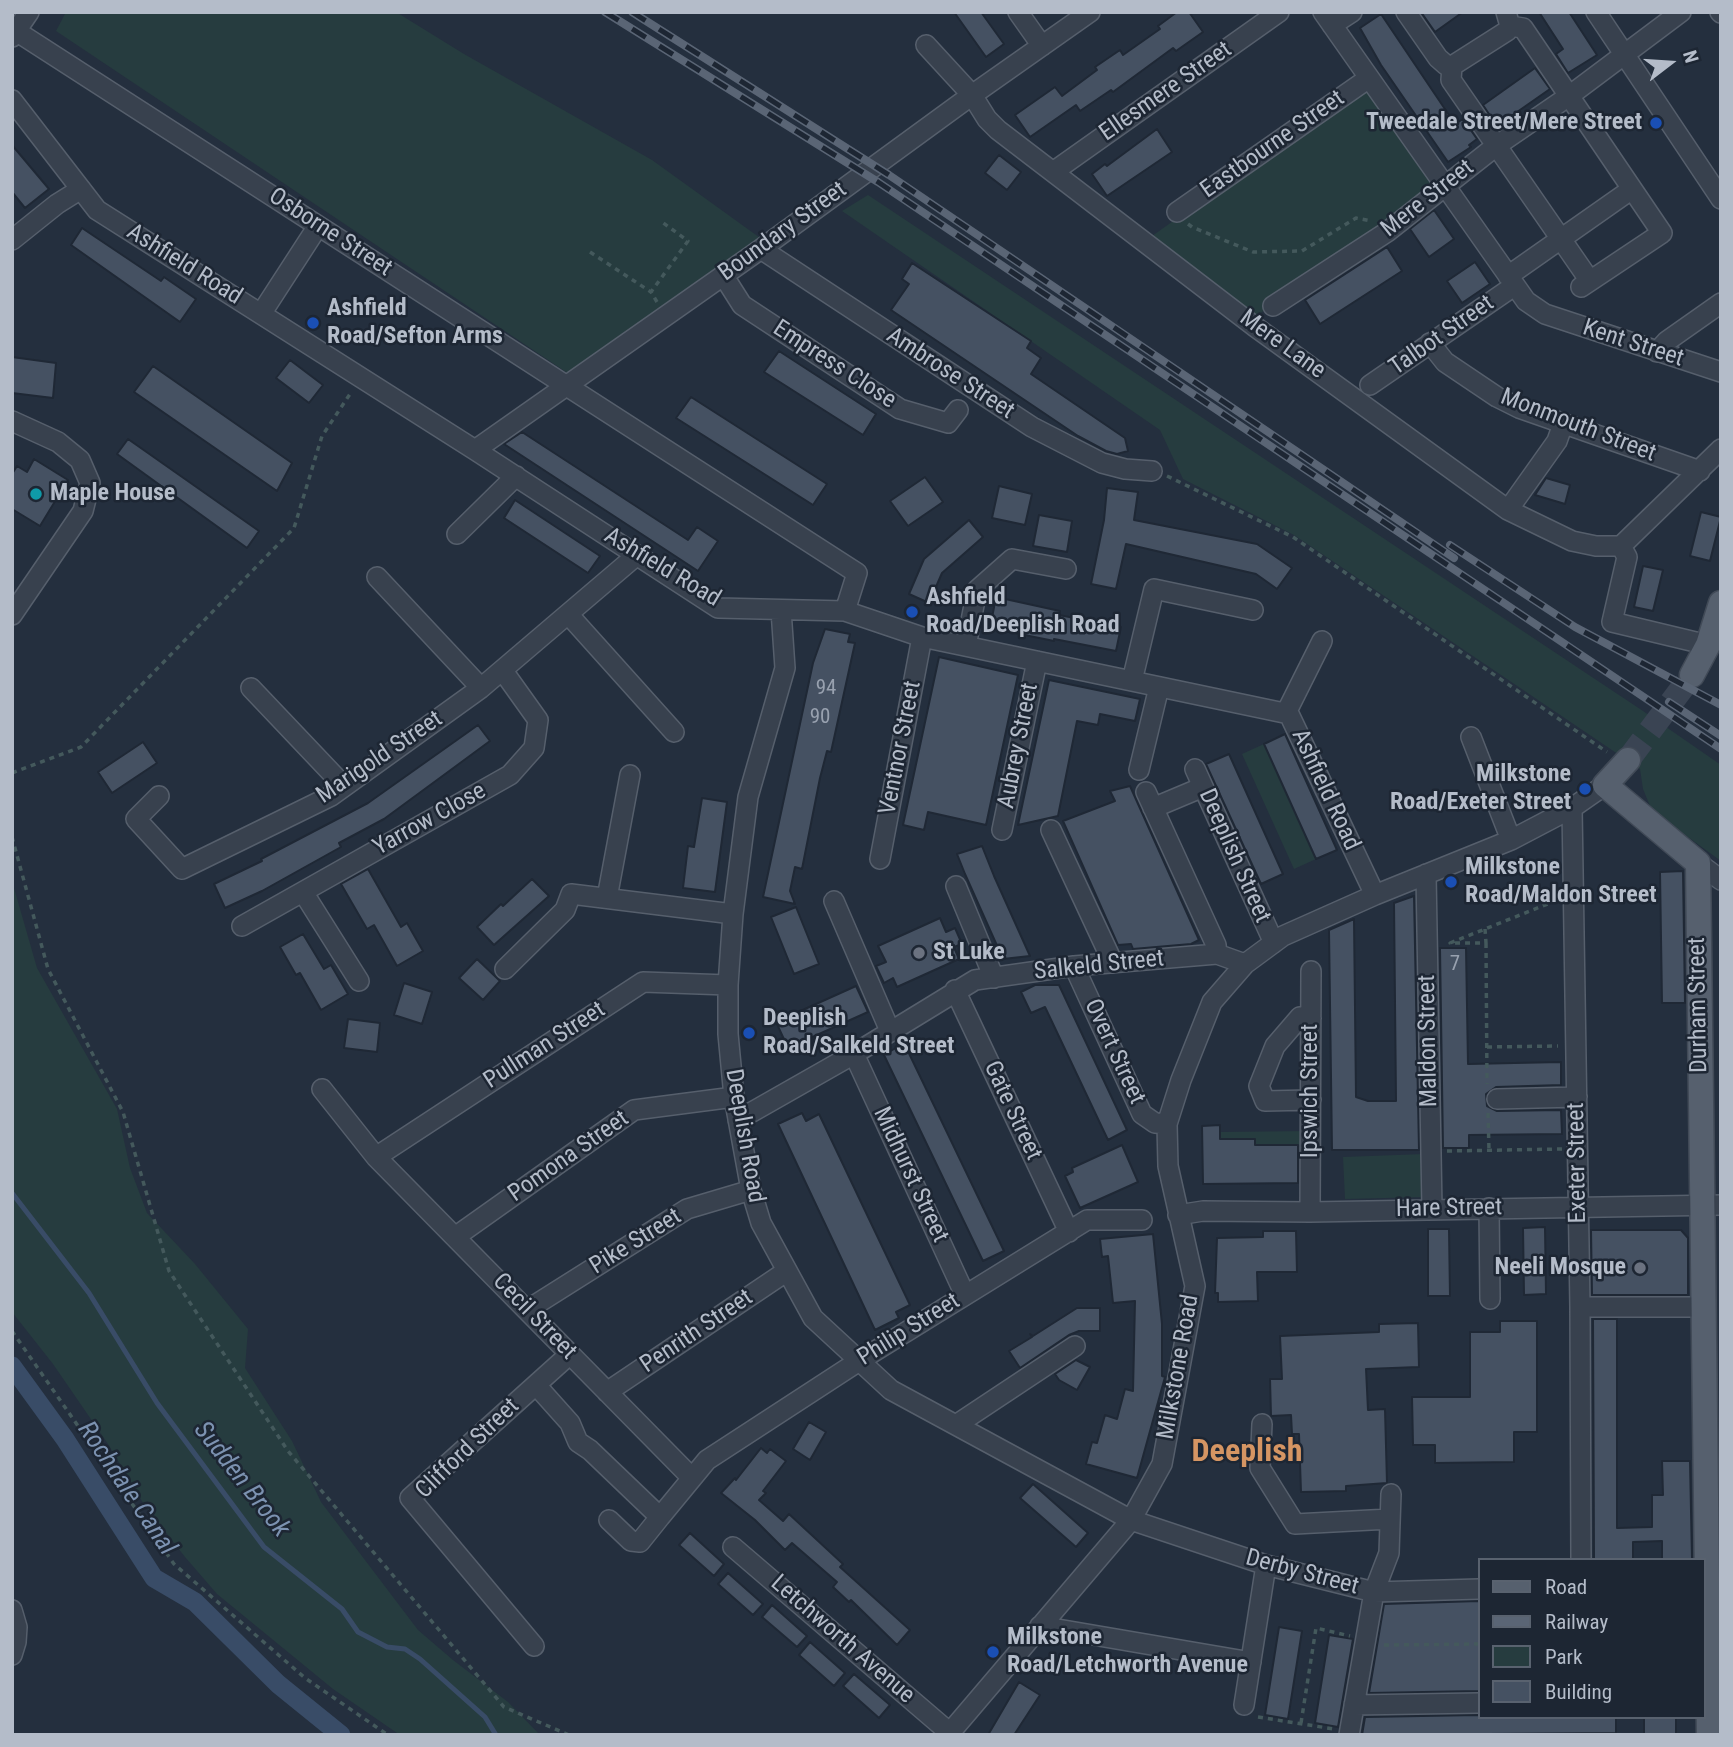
<!DOCTYPE html>
<style>
body{margin:0}
#map{position:relative;width:1733px;height:1747px;overflow:hidden;background:#242f3e;font-family:"Roboto Condensed",sans-serif}
canvas{display:block}
.frame{position:absolute;inset:0;border:14px solid #b4bcc9;pointer-events:none}
.legend{position:absolute;left:1478px;top:1558px;width:228px;height:161px;box-sizing:border-box;background:#1d2633;border:2px solid #59626f;margin:0;padding:9px 12px;list-style:none;font-size:21px;color:#b4bcc9}
.legend li{display:flex;align-items:center;gap:14px;height:35px}
.legend b{width:35px;border:2px solid #59626f}
.north{position:absolute;left:1635px;top:28px;width:70px;height:70px;-webkit-text-stroke:5px #1d2633;paint-order:stroke;rotate:73deg;font-size:19px;font-weight:700;line-height:28px;text-align:center;color:#b4bcc9}
.north::after{content:'';display:block;margin:auto;width:24px;height:32px;background:#b4bcc9;clip-path:polygon(50% 0,100% 100%,50% 72%,0 100%)}
</style>
<div id="map">
<canvas width="1733" height="1747"></canvas>
<div class="frame"></div>
<ul class="legend">
<li><b style="height:9px;background:#56606e"></b>Road</li>
<li><b style="height:9px;background:#5a6575"></b>Railway</li>
<li><b style="height:19px;background:#263c3f"></b>Park</li>
<li><b style="height:19px;background:#455162"></b>Building</li>
</ul>
<div class="north">N</div>
</div>
<script>
const g = document.querySelector('canvas').getContext('2d');
g.lineJoin = 'round';
function paint(path, color) { g.fillStyle = color; g.fill(path, 'evenodd'); }
const toPath = rows => new Path2D(rows.map(r => 'M' + r).join(''));
function stroke(path, color, width, dash) { g.strokeStyle = color; g.lineWidth = width; g.lineCap = dash ? 'butt' : 'round'; g.setLineDash(dash || []); g.stroke(path); }
function write(font, color, halo, rows, align = 'center') {
  g.font = font + ' "Roboto Condensed",sans-serif'; g.lineWidth = 5; g.setLineDash([]); g.textBaseline = 'middle'; g.strokeStyle = halo; g.fillStyle = color; for (const [text, x, y, turn = 0] of rows) {
    g.save(); g.translate(x, y); g.rotate((+turn || 0) * Math.PI / 180); g.textAlign = isNaN(turn) ? turn : align; if (halo) g.strokeText(text, 0, 0); g.fillText(text, 0, 0); g.restore();
  }
}
const green = toPath([
 [66,12,396,12,464,54,652,160,763,240,572,376,56,31],
 [1368,83,1441,184,1381,231,1259,314,1253,321,1145,241],
 [868,195,1643,711,1721,765,1721,861,1663,819,1650,806,1643,789,1640,769,1294,535,1183,479,1160,430,842,211],
 [1264,744,1316,859,1294,869,1242,754],
 [12,881,37,968,117,1109,130,1168,147,1213,195,1264,248,1329,245,1368,292,1441,321,1502,418,1630,453,1660,508,1702,540,1735,400,1735,333,1689,217,1594,185,1557,143,1503,108,1444,53,1364,12,1312],
 [1308,1131,1308,1155,1300,1156,1300,1145,1255,1145,1255,1139,1228,1139,1228,1157,1220,1157,1220,1132],
 [1424,1154,1426,1197,1345,1199,1343,1157]
]);
const stream = toPath([
 [12,1193,89,1293,157,1403,264,1547,342,1609,358,1632,387,1647,405,1649,420,1659,485,1717,496,1735]
]);
const canal = toPath([
 [12,1366,65,1439,154,1578,195,1602,278,1684,341,1735]
]);
const building = toPath([
 [954,12,981,12,1004,44,986,57,954,12],
 [1177,12,1189,12,1203,32,1176,51,1173,48,1113,92,1111,90,1080,111,1076,105,1030,137,1015,115,1055,87,1062,96,1097,70,1095,67,1120,50,1123,55,1160,29,1158,26,1177,12],
 [1421,12,1463,12,1435,32,1421,12],
 [1539,12,1569,12,1597,55,1568,73,1556,54,1563,49,1539,12],
 [1381,14,1455,124,1463,119,1477,139,1469,145,1471,147,1448,162,1381,65,1360,28,1381,14],
 [1535,68,1550,89,1497,126,1483,105,1535,68],
 [1157,129,1172,152,1107,196,1092,174,1105,164,1107,166,1157,129],
 [12,145,49,189,25,208,12,192,12,145],
 [999,155,1021,172,1007,190,985,173,999,155],
 [1434,210,1454,239,1429,257,1410,229,1434,210],
 [82,228,161,281,164,277,196,299,180,322,71,245,82,228],
 [1387,247,1402,271,1320,324,1305,300,1387,247],
 [1475,262,1490,284,1462,303,1447,281,1475,262],
 [912,263,1031,341,1027,348,1041,358,1031,374,1125,438,1128,451,1117,454,1106,451,1078,436,891,310,909,284,902,279,912,263],
 [779,351,876,414,863,435,764,372,779,351],
 [12,357,56,363,53,398,12,393,12,357],
 [290,360,323,385,309,403,276,378,290,360],
 [153,366,292,463,277,491,134,392,153,366],
 [691,397,827,484,813,505,676,418,691,397],
 [522,432,688,540,697,527,718,541,698,571,504,444,522,432],
 [128,439,259,531,247,548,117,454,128,439],
 [34,459,68,480,40,526,12,509,12,474,17,466,27,472,34,459],
 [925,477,943,502,908,526,890,501,925,477],
 [1546,478,1570,485,1565,504,1535,495,1546,478],
 [999,486,1032,494,1025,525,992,518,999,486],
 [1107,488,1138,492,1134,520,1257,544,1292,568,1277,589,1256,574,1126,544,1116,589,1091,584,1104,520,1107,488],
 [515,500,600,556,588,573,504,518,515,500],
 [1701,512,1721,517,1710,561,1690,556,1701,512],
 [1039,515,1072,521,1067,552,1033,546,1039,515],
 [969,520,983,537,942,573,929,603,909,594,924,559,969,520],
 [1643,566,1663,570,1653,611,1634,607,1643,566],
 [996,597,1060,611,1059,615,1121,627,1116,651,1054,639,1054,641,990,628,996,597],
 [825,629,850,634,848,642,855,643,831,752,827,751,820,778,802,869,795,867,790,891,795,904,763,897,813,663,825,629],
 [939,657,1018,675,986,825,928,812,924,830,903,825,939,657],
 [1049,680,1140,699,1135,721,1100,714,1098,725,1077,721,1058,816,1018,825,1049,680],
 [478,725,490,741,452,769,384,819,339,843,341,847,262,891,225,908,214,884,262,861,261,859,368,803,478,725],
 [1285,734,1337,850,1316,859,1264,744,1285,734],
 [143,742,157,763,112,793,98,772,143,742],
 [1229,754,1283,874,1261,884,1206,764,1229,754],
 [1130,786,1199,940,1191,944,1133,949,1131,944,1118,945,1063,821,1115,801,1110,791,1130,786],
 [702,798,727,802,715,892,683,888,688,846,694,847,702,798],
 [982,846,994,876,1030,956,1003,959,965,874,957,854,982,846],
 [368,869,401,927,407,923,423,951,397,966,374,925,367,929,341,884,368,869],
 [1683,871,1685,1003,1662,1003,1660,872,1683,871],
 [532,879,549,896,494,945,477,927,501,904,503,906,532,879],
 [1414,896,1419,1150,1332,1150,1329,930,1354,919,1356,1097,1368,1101,1396,1101,1394,903,1414,896],
 [796,907,819,964,794,974,771,917,796,907],
 [940,918,946,932,955,928,962,944,954,947,959,959,897,987,893,978,884,983,876,966,886,962,878,946,940,918],
 [303,934,324,969,331,965,348,994,321,1010,300,973,296,975,280,947,303,934],
 [1440,948,1466,948,1468,1064,1561,1062,1561,1085,1496,1087,1486,1094,1487,1106,1497,1111,1561,1110,1562,1134,1469,1135,1469,1148,1443,1148,1440,948],
 [477,959,500,981,483,1000,459,978,477,959],
 [404,983,432,992,422,1024,394,1015,404,983],
 [1035,985,1059,985,1127,1130,1108,1140,1045,1007,1031,1013,1021,992,1035,985],
 [856,986,868,1012,788,1048,776,1022,856,986],
 [348,1019,380,1023,377,1052,344,1048,348,1019],
 [904,1043,1004,1251,983,1261,884,1055,904,1043],
 [802,1113,806,1121,819,1114,910,1305,896,1312,899,1318,875,1330,778,1124,802,1113],
 [1220,1125,1220,1139,1255,1139,1255,1145,1298,1145,1298,1183,1203,1184,1202,1126,1220,1125],
 [1122,1145,1138,1182,1080,1208,1065,1176,1073,1172,1072,1168,1122,1145],
 [1545,1227,1546,1294,1524,1295,1523,1228,1545,1227],
 [1428,1229,1449,1229,1450,1296,1428,1296,1428,1229],
 [1591,1230,1681,1230,1688,1238,1688,1295,1592,1295,1591,1230],
 [1263,1231,1296,1231,1297,1272,1257,1272,1258,1301,1218,1302,1218,1293,1215,1293,1217,1238,1263,1237,1263,1231],
 [1153,1234,1162,1324,1162,1376,1165,1377,1137,1478,1086,1464,1092,1442,1097,1443,1105,1415,1117,1419,1125,1389,1133,1391,1135,1301,1113,1303,1108,1256,1102,1257,1100,1239,1153,1234],
 [1077,1308,1100,1308,1100,1331,1079,1331,1069,1335,1020,1368,1009,1351,1032,1337,1030,1334,1033,1336,1077,1308],
 [1593,1319,1617,1319,1617,1528,1652,1527,1652,1495,1663,1495,1662,1461,1690,1461,1692,1560,1662,1560,1662,1541,1633,1542,1633,1560,1594,1560,1593,1319],
 [1500,1321,1537,1321,1537,1432,1514,1432,1514,1462,1435,1463,1435,1445,1413,1445,1412,1397,1470,1397,1470,1332,1500,1332,1500,1321],
 [1418,1323,1419,1367,1366,1369,1368,1410,1385,1409,1387,1483,1346,1486,1346,1491,1301,1492,1299,1434,1292,1434,1291,1415,1271,1416,1270,1379,1282,1379,1280,1336,1379,1332,1379,1324,1418,1323],
 [1076,1360,1090,1367,1077,1390,1059,1380,1055,1374,1076,1360],
 [809,1422,826,1432,810,1460,793,1449,809,1422],
 [761,1448,767,1453,770,1449,786,1461,763,1491,766,1493,759,1500,783,1521,789,1514,843,1564,840,1567,910,1630,897,1645,851,1600,849,1602,833,1587,837,1582,792,1543,785,1550,755,1520,721,1493,735,1478,736,1480,761,1448],
 [1033,1484,1088,1533,1076,1547,1020,1498,1033,1484],
 [690,1533,724,1564,714,1576,679,1545,690,1533],
 [728,1573,763,1604,753,1615,718,1584,728,1573],
 [1479,1601,1479,1691,1369,1693,1384,1604,1479,1601],
 [772,1605,807,1636,797,1647,762,1617,772,1605],
 [1279,1627,1302,1631,1288,1719,1265,1715,1279,1627],
 [1329,1635,1353,1639,1338,1727,1315,1723,1329,1635],
 [810,1642,845,1673,834,1686,799,1655,810,1642],
 [854,1674,890,1705,879,1718,843,1686,854,1674],
 [1019,1682,1040,1695,1014,1735,988,1735,1019,1682],
 [1479,1715,1479,1717,1616,1717,1616,1733,1362,1735,1365,1717,1479,1715],
 [1644,1717,1676,1717,1676,1735,1644,1735,1644,1717]
]);
const majorTunnel = toPath([
 [1628,760,1692,675]
]);
const path = toPath([
 [1188,224,1192,227,1253,252,1302,251,1356,218,1371,221],
 [590,252,651,292],
 [657,302,651,292,688,241,662,222],
 [1167,476,1293,537,1607,752],
 [12,773,81,747,294,528,322,436,352,391],
 [12,837,48,969,123,1112,169,1271,288,1451,504,1707,569,1735],
 [1485,929,1486,943,1450,943,1555,901],
 [1486,943,1487,1084],
 [1487,1047,1558,1046],
 [1488,1113,1489,1150],
 [1447,1151,1562,1149],
 [12,1331,174,1564,305,1678,388,1735],
 [1384,1645,1479,1644],
 [1258,1717,1334,1729],
 [1301,1723,1316,1628,1350,1636]
]);
const minor = toPath([
 [1018,12,1042,46],
 [1323,12,1526,301,1545,314,1721,372],
 [1406,12,1438,58,1446,65,1452,66,1507,31,1510,26,1506,12],
 [1596,12,1721,199],
 [1720,12,1721,13],
 [1332,25,1352,12],
 [1510,26,1523,28,1662,233,1581,287],
 [16,31,857,573,845,611],
 [12,37,29,12],
 [926,45,972,95,987,119,998,130,1254,326,1508,510,1572,541,1596,546,1621,546],
 [1452,66,1451,80,1590,281],
 [12,100,97,210,475,450,718,608,845,611,922,637,1289,714,1375,895],
 [1053,172,1279,12],
 [1177,212,1369,78],
 [12,240,57,204,81,189],
 [761,249,1032,427,1102,463,1125,469,1152,471],
 [723,275,742,305,900,409,948,423,958,410],
 [1508,276,1632,189],
 [1273,306,1387,232,1496,146,1569,96,1681,12],
 [261,314,318,226],
 [1430,343,1445,362,1497,397,1519,408,1700,471],
 [1657,352,1667,341,1721,303],
 [1370,385,1514,286],
 [12,421,58,442,80,460,90,483,83,511,12,615],
 [475,450,761,249,972,95,1090,12],
 [1508,510,1557,441,1563,424],
 [457,534,516,476],
 [1621,546,1627,557,1612,622,1708,645],
 [1621,546,1721,449],
 [377,577,481,688],
 [781,610,785,668,748,797,733,914,728,985,728,1034,734,1097,751,1190,761,1223,813,1318,891,1390,1131,1520,1266,1565,1374,1592,1479,1589],
 [568,614,674,732],
 [966,646,977,590,1012,559,1066,569],
 [1132,681,1154,589,1253,610],
 [251,688,344,786],
 [1286,713,1322,641],
 [1471,737,1511,840],
 [1195,769,1274,943],
 [1139,770,1159,687],
 [1146,792,1216,945,1217,954],
 [159,796,136,819,182,869,331,796,481,688,637,555],
 [1153,808,1203,787],
 [1572,808,1580,1307,1581,1560],
 [1002,830,1037,661],
 [1051,830,1113,963],
 [880,859,922,637],
 [1698,863,1721,880],
 [1426,874,1432,1209],
 [956,886,994,978],
 [303,892,359,981],
 [607,898,630,775],
 [834,901,890,1031],
 [242,926,510,775,534,748,538,720,503,671],
 [1074,966,1142,1114,1155,1123,1167,1124],
 [505,969,565,910,571,894,733,914],
 [955,990,1069,1232],
 [854,1054,965,1295],
 [322,1089,376,1157,692,1478],
 [1497,1099,1577,1097],
 [1311,1100,1265,1101,1259,1086,1275,1046,1300,1017,1311,1018],
 [738,1120,854,1054,975,980,1074,966,1217,954,1245,964],
 [376,1157,643,982,728,985],
 [1489,1208,1490,1299],
 [1310,1212,1311,971],
 [1178,1215,1203,1211,1310,1212,1721,1205],
 [455,1237,634,1110,734,1097],
 [1580,1307,1703,1307],
 [527,1310,687,1209,751,1190],
 [536,1385,570,1423,578,1442,590,1450,660,1517,707,1460,859,1361,1087,1220,1142,1220],
 [607,1392,787,1271],
 [1262,1424,1260,1468,1295,1524,1390,1519],
 [956,1425,1075,1346],
 [609,1520,631,1541,640,1542,660,1517],
 [733,1547,950,1733],
 [12,1610,17,1627,16,1642,12,1655],
 [1040,1626,1251,1662],
 [534,1646,410,1498,570,1354],
 [1244,1705,1266,1565],
 [1354,1705,1479,1703],
 [948,1735,1131,1520,1162,1464,1195,1286,1168,1166,1167,1124,1181,1080,1212,1002,1245,964,1283,936,1375,895,1511,840,1572,808,1605,785],
 [1349,1735,1374,1592,1389,1553,1391,1494]
]);
const major = toPath([
 [1692,675,1708,645,1721,603],
 [1628,760,1605,785,1698,863,1709,1735]
]);
const rail = toPath([
 [605,12,878,182,1721,749],
 [632,12,889,175,1454,558],
 [1450,545,1575,627,1721,705],
 [1669,702,1721,736]
]);
const markers = [
 [1656,123,7,"#1a4fb4"],
 [313,323,7,"#1a4fb4"],
 [36,494,7,"#0f9aa8"],
 [912,612,7,"#1a4fb4"],
 [1585,789,7,"#1a4fb4"],
 [1451,882,7,"#1a4fb4"],
 [919,953,7,"#6b7280"],
 [749,1033,7,"#1a4fb4"],
 [1640,1268,7,"#6b7280"],
 [993,1652,7,"#1a4fb4"]
];
const numberNames = [
 ["94",826,689],
 ["90",820,718],
 ["7",1455,965]
];
const streetNames = [
 ["Ellesmere Street",1166,92,-35],
 ["Eastbourne Street",1273,145,-35],
 ["Mere Street",1428,199,-38],
 ["Boundary Street",783,232,-36],
 ["Osborne Street",330,233,33],
 ["Ashfield Road",184,265,32],
 ["Talbot Street",1442,336,-35],
 ["Kent Street",1633,344,18],
 ["Mere Lane",1282,345,36],
 ["Empress Close",834,365,33],
 ["Ambrose Street",950,374,33],
 ["Monmouth Street",1578,426,21],
 ["Ashfield Road",662,568,31],
 ["Aubrey Street",1019,746,-79],
 ["Ventnor Street",901,748,-79],
 ["Marigold Street",380,758,-34],
 ["Ashfield Road",1325,790,65],
 ["Yarrow Close",430,820,-29],
 ["Deeplish Street",1234,856,66],
 ["Salkeld Street",1099,966,-6],
 ["Durham Street",1699,1005,-91],
 ["Maldon Street",1429,1041,-91],
 ["Pullman Street",545,1046,-33],
 ["Overt Street",1114,1052,65],
 ["Ipswich Street",1311,1091,-90],
 ["Gate Street",1012,1111,65],
 ["Deeplish Road",744,1136,80],
 ["Pomona Street",569,1157,-35],
 ["Exeter Street",1578,1163,-91],
 ["Midhurst Street",910,1175,65],
 ["Hare Street",1449,1209,-1],
 ["Pike Street",636,1242,-32],
 ["Cecil Street",534,1317,46],
 ["Philip Street",909,1330,-32],
 ["Penrith Street",697,1332,-34],
 ["Milkstone Road",1179,1367,-80],
 ["Clifford Street",468,1449,-44],
 ["Derby Street",1302,1573,15],
 ["Letchworth Avenue",842,1640,41]
];
const poiNames = [
 ["Tweedale Street/Mere Street",1642,123,"right"],
 ["Ashfield",327,309],
 ["Road/Sefton Arms",327,337],
 ["Maple House",50,494],
 ["Ashfield",926,598],
 ["Road/Deeplish Road",926,626],
 ["Milkstone",1571,775,"right"],
 ["Road/Exeter Street",1571,803,"right"],
 ["Milkstone",1465,868],
 ["Road/Maldon Street",1465,896],
 ["St Luke",933,953],
 ["Deeplish",763,1019],
 ["Road/Salkeld Street",763,1047],
 ["Neeli Mosque",1626,1268,"right"],
 ["Milkstone",1007,1638],
 ["Road/Letchworth Avenue",1007,1666]
];
const waterNames = [
 ["Sudden Brook",241,1480,52],
 ["Rochdale Canal",126,1489,56]
];
const districtNames = [
 ["Deeplish",1247,1453]
];
paint(green, '#263c3f');
stroke(stream, '#394c67', 5);
stroke(canal, '#394c67', 19);
paint(building, '#455162');
stroke(building, '#1f2835', 2);
stroke(majorTunnel, '#3a4453', 24, [24, 12]);
stroke(minor, '#565f6c', 22);
stroke(major, '#414a57', 27);
stroke(path, '#44595c', 3.5, [5, 5]);
stroke(minor, '#38414e', 19);
stroke(major, '#56606e', 24);
stroke(rail, '#5a6575', 8);
stroke(rail, '#1d2633', 5, [16]);
for (const [x, y, r, color] of markers) { const dot = new Path2D(); dot.arc(x, y, r, 0, 2 * Math.PI); g.fillStyle = color; g.fill(dot); stroke(dot, '#1d2633', 2.5); }
write('21px', '#98a1af', null, numberNames);
write('24px', '#b4bcc9', '#1d2633', streetNames);
write('bold 24px', '#b4bcc9', '#1d2633', poiNames, 'left');
write('italic 26px', '#7c92b1', '#1d2633', waterNames);
write('bold 32px', '#d59563', '#1d2633', districtNames);
</script>
